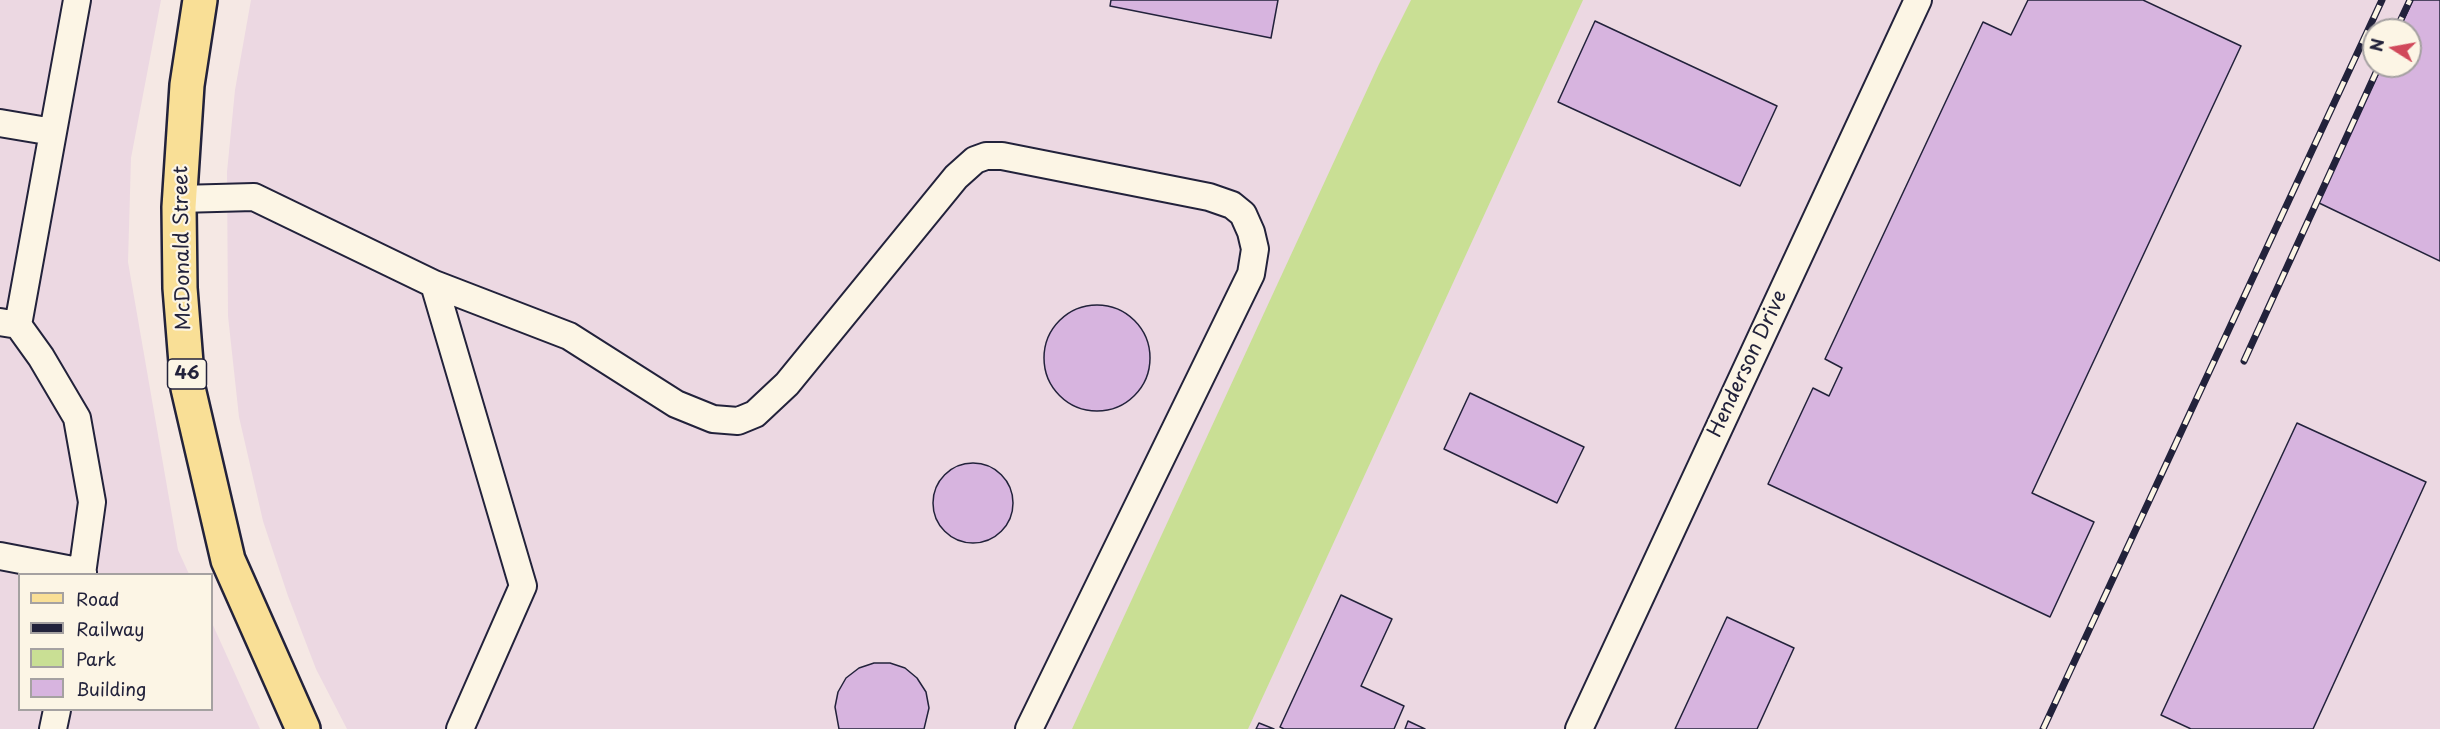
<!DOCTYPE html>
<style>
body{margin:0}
#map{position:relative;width:2440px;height:729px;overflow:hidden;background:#f5e8e4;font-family:"Playpen Sans",sans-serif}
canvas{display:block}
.legend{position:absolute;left:18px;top:573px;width:195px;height:138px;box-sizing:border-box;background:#fcf5e5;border:2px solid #a5a1a1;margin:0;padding:8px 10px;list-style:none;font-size:18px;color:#22223b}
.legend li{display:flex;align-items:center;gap:12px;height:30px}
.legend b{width:30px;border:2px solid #a5a1a1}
.north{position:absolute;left:2362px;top:18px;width:60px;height:60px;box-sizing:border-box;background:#fcf5e5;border:2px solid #a5a1a1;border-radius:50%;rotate:281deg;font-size:16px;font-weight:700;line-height:24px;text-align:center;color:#22223b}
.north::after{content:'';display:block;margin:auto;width:21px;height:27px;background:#d1495b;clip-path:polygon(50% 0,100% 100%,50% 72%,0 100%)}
</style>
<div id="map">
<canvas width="2440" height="729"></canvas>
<ul class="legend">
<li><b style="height:8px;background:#f9df96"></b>Road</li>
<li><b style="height:8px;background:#22223b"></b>Railway</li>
<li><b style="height:16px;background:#c9df94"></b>Park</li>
<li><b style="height:16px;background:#d7b4df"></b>Building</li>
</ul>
<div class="north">N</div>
</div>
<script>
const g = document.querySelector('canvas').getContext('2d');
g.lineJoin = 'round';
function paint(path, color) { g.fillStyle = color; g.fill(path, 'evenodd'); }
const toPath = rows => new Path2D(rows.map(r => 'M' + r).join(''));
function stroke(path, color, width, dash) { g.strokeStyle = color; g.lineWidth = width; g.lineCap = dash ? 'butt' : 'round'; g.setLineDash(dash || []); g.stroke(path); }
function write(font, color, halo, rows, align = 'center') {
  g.font = font + ' "Playpen Sans",sans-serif'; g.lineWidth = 4.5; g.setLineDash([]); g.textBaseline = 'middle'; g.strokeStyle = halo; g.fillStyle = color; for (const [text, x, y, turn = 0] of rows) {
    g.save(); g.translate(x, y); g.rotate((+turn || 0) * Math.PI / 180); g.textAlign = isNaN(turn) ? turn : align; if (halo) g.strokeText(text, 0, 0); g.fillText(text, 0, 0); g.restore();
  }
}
const built = toPath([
 [0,0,161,0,131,158,128,262,178,550,189,574,20,574,20,710,212,710,212,623,260,729,0,729],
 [251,0,2440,0,2440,729,347,729,316,669,288,596,263,521,239,417,228,316,227,172,235,90],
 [2374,30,2410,30,2410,66,2374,66]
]);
const green = toPath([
 [1411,0,1583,0,1248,729,1072,729,1379,64]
]);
const building = toPath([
 [1111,0,1278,0,1271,38,1110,6,1111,0],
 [2028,0,2143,0,2241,46,2032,493,2094,522,2050,617,1768,484,1813,388,1829,396,1842,368,1825,359,1983,22,2011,35,2028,0],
 [2413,0,2440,0,2440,261,2317,202,2382,66,2410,66,2410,30,2399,30,2413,0],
 [1595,21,1777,106,1740,186,1558,102,1595,21],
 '1044 358a53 53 0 1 1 106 0a53 53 0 1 1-106 0Z',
 [1470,393,1584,447,1557,503,1444,449,1470,393],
 [2297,423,2426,482,2313,729,2191,729,2161,715,2297,423],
 '933 503a40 40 0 1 1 80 0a40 40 0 1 1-80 0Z',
 [1341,595,1392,619,1361,686,1404,706,1394,729,1284,729,1280,727,1341,595],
 [1727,617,1794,648,1757,729,1675,729,1727,617],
 [874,663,890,663,905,668,917,678,926,692,929,708,924,729,839,729,835,707,838,692,846,678,859,668,874,663],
 [1408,721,1425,729,1405,729,1408,721],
 [1259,723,1274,729,1256,729,1259,723]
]);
const minor = toPath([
 [0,123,53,132],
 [179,199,254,197,434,284,523,586,460,729],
 [434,284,569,336,676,404,713,419,738,421,755,414,787,384,956,177,975,160,986,156,1002,156,1209,197,1232,205,1243,214,1251,232,1255,249,1251,274,1029,729],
 [0,322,18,325,41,357,77,418,92,502,82,574],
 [18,325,77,0],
 [0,556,83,572],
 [53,729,57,710],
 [1579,729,1918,0]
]);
const major = toPath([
 [200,0,187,85,179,207,180,288,188,388,228,560,303,729]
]);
const rail = toPath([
 [2396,30,2410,0],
 [2244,361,2379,66],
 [2043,729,2382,0]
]);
const shields = [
 [187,374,39]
];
const shieldNames = [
 ["46",187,374]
];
const streetNames = [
 ["McDonald Street",183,248,-91],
 ["Henderson Drive",1748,364,-65]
];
paint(built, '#ecd8e2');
paint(green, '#c9df94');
paint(building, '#d7b4df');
stroke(building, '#22223b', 1.5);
stroke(minor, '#22223b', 30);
stroke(major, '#22223b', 38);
stroke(minor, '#fcf5e5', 26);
stroke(major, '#f9df96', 33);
stroke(rail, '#22223b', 7);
stroke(rail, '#fcf5e5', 4.5, [14]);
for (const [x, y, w] of shields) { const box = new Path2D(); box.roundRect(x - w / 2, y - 15, w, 30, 4.5); g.fillStyle = '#fcf5e5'; g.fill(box); stroke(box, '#22223b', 1.5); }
write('bold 18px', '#22223b', null, shieldNames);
write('20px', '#22223b', '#fcf5e5', streetNames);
</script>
